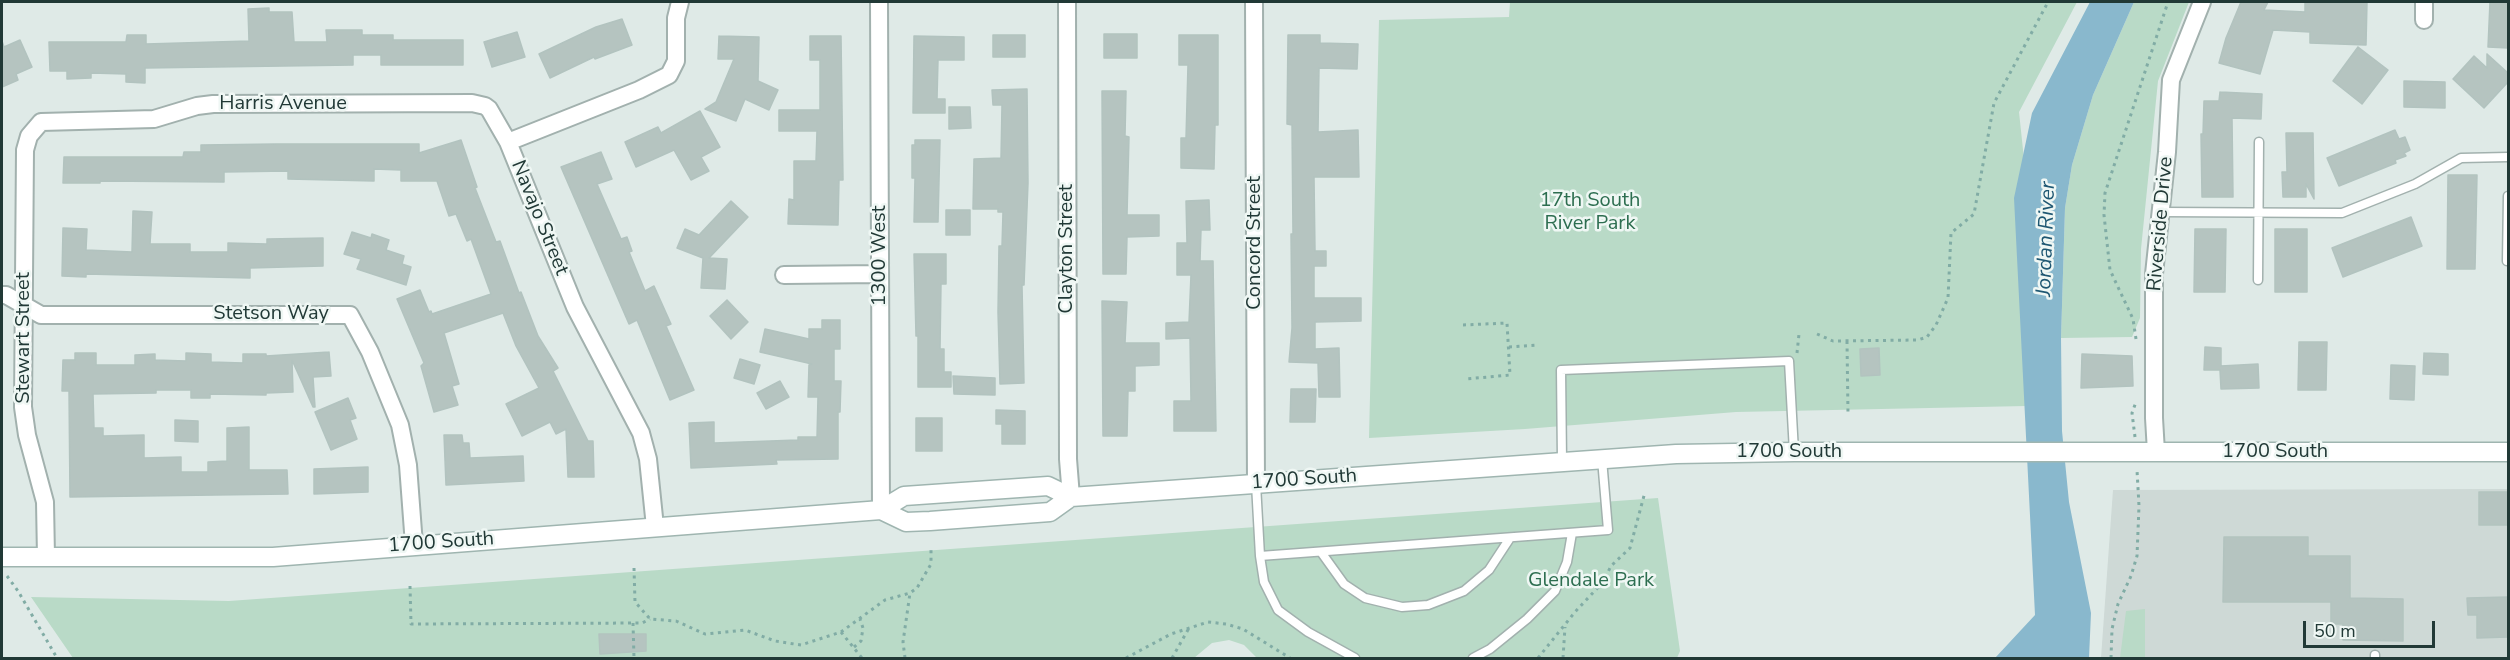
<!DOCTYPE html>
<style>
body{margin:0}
#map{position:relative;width:2510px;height:660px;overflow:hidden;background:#dfeae7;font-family:"Nunito Sans",sans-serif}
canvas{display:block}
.frame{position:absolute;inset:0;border:3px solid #213936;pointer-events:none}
.scale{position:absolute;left:2303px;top:621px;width:132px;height:27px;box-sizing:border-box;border:3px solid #213936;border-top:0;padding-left:8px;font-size:18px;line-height:21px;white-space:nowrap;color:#213936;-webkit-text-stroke:4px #eff7f4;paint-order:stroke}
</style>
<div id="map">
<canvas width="2510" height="660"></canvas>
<div class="frame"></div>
<div class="scale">50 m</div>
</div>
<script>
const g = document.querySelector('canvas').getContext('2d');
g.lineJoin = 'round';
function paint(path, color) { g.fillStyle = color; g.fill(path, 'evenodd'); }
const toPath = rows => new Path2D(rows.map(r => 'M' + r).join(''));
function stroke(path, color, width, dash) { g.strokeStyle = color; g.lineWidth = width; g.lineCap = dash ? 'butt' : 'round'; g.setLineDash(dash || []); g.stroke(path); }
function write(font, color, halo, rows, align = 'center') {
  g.font = font + ' "Nunito Sans",sans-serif'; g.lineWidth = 5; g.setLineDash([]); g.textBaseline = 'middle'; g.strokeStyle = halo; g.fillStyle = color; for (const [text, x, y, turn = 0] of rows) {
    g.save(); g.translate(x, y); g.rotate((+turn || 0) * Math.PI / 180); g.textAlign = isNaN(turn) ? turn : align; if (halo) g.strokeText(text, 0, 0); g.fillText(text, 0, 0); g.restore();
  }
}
const built = toPath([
 [2508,489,2508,658,2101,658,2113,490]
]);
const green = toPath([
 [1510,2,2077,2,2019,112,2026,178,2026,406,1736,412,1525,429,1369,438,1379,20,1509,17],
 [2134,2,2189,2,2158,81,2141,249,2140,318,2132,337,2061,338,2065,208,2072,165,2093,95],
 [1658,498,1680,651,1677,658,1257,658,1244,645,1229,640,1212,643,1194,658,73,658,31,597,229,601],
 [2145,609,2145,658,2120,658,2126,611]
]);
const water = toPath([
 [2090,2,2134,2,2093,95,2072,165,2065,208,2061,338,2062,431,2069,502,2091,613,2089,658,1995,658,2035,615,2014,198,2032,113]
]);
const building = toPath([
 [2241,2,2268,2,2264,10,2305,12,2305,2,2367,2,2366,45,2310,43,2310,32,2273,30,2260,74,2219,63,2226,38,2241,2],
 [2490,2,2508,2,2508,48,2488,47,2490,2],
 [269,8,269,12,292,12,294,42,327,42,326,30,362,30,362,35,393,35,393,40,463,40,463,65,381,65,381,55,353,55,353,65,145,68,145,83,126,82,126,74,91,73,91,78,67,79,67,71,50,71,49,42,126,42,127,35,146,35,146,44,249,41,248,9,269,8],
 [622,19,632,45,595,59,594,57,550,78,539,54,596,27,622,19],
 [517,32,525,57,492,67,484,42,517,32],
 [1104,34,1137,34,1137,58,1104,58,1104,34],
 [993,35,1025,35,1025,57,993,57,993,35],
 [1179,35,1218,35,1218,125,1215,125,1214,169,1181,168,1181,138,1186,138,1188,65,1179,65,1179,35],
 [1288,35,1320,35,1320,43,1358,44,1357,69,1319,68,1318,132,1358,130,1359,177,1314,177,1315,251,1326,251,1326,266,1314,266,1314,298,1361,298,1361,321,1315,322,1315,349,1339,348,1340,397,1319,397,1318,363,1289,362,1292,328,1291,234,1293,234,1292,125,1287,124,1288,35],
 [719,36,759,37,758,81,778,90,769,110,745,99,736,121,705,109,716,102,734,59,718,59,719,36],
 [810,36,841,36,843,180,839,180,838,225,788,224,789,199,794,200,794,161,816,161,817,131,779,131,779,110,820,110,820,60,810,60,810,36],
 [914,36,964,37,964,60,938,60,937,99,945,99,945,113,913,113,914,36],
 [20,40,32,67,16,74,18,80,2,87,2,41,4,47,20,40],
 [2358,47,2388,70,2362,104,2333,81,2358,47],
 [2487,54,2508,73,2508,82,2484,108,2453,79,2474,56,2487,68,2487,54],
 [2404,81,2445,82,2445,108,2404,107,2404,81],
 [1027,89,1028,183,1024,285,1022,285,1024,383,1000,384,998,312,999,246,1002,246,1003,212,998,212,998,209,973,209,974,159,1001,158,1002,105,993,105,992,90,1027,89],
 [1102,91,1126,91,1125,136,1129,137,1127,215,1159,215,1159,236,1127,237,1126,274,1103,274,1102,91],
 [2220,92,2262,94,2261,119,2232,118,2233,197,2202,197,2201,134,2203,134,2204,101,2219,101,2220,92],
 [949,107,970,107,971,128,949,129,949,107],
 [700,111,720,147,701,157,709,171,691,180,674,150,636,167,625,142,658,127,661,133,700,111],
 [2395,130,2399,139,2405,137,2410,150,2404,153,2406,156,2395,160,2396,163,2339,186,2327,158,2395,130],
 [2286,133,2313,133,2314,199,2306,184,2306,197,2283,197,2282,172,2287,172,2286,133],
 [461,140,477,187,475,188,496,242,500,241,519,293,521,292,538,336,558,368,553,371,588,441,593,441,594,477,568,477,566,429,556,434,550,422,522,436,506,404,539,388,516,346,503,313,444,333,459,384,452,386,458,405,434,412,421,366,424,363,397,299,420,290,429,312,431,311,432,314,491,294,471,239,467,241,456,214,449,216,437,181,401,181,401,170,374,169,374,181,288,179,288,171,224,172,224,182,100,181,100,183,63,183,64,157,183,157,184,152,201,152,201,145,276,144,419,144,419,153,461,140],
 [915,140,940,140,938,222,914,222,915,178,912,178,912,145,915,145,915,140],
 [601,152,612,179,597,184,621,239,627,237,632,251,629,252,645,291,654,286,671,324,666,326,694,390,670,400,637,320,629,324,561,167,601,152],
 [2448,175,2477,175,2475,269,2447,269,2448,175],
 [1209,200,1210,230,1201,230,1200,261,1213,261,1216,431,1174,431,1174,401,1191,401,1190,338,1166,339,1166,323,1189,322,1191,275,1177,275,1177,243,1187,243,1186,201,1209,200],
 [731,201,748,217,709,258,727,259,725,289,701,288,703,258,677,248,685,229,699,235,731,201],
 [946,210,970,210,970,235,946,235,946,210],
 [133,211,152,212,150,244,190,244,190,252,228,252,228,243,267,244,267,239,323,238,323,266,250,268,250,278,86,274,86,277,62,276,63,228,87,229,86,250,132,252,133,211],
 [2411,217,2422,246,2343,277,2332,248,2411,217],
 [2195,229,2226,229,2225,292,2194,292,2195,229],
 [2275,229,2307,229,2307,292,2275,292,2275,229],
 [352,232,371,238,372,234,389,240,386,250,404,256,402,264,411,267,406,285,357,269,361,259,344,254,352,232],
 [914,254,946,254,946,284,941,284,940,349,944,349,944,372,951,372,951,387,918,387,918,336,916,336,914,254],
 [727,300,748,322,731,339,710,316,727,300],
 [1102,301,1127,302,1125,343,1159,343,1159,365,1135,366,1135,391,1128,391,1127,436,1103,436,1102,301],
 [822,320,840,320,840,349,834,349,834,381,841,381,840,412,838,412,838,459,776,460,777,464,691,468,689,423,714,422,714,443,798,440,798,437,817,437,818,397,808,397,809,365,812,364,760,352,765,329,809,339,809,329,822,329,822,320],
 [2299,342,2327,342,2326,390,2298,390,2299,342],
 [2205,347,2221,348,2221,366,2258,364,2259,388,2221,389,2220,370,2204,370,2205,347],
 [1879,348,1880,375,1861,376,1860,349,1879,348],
 [329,352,331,376,313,377,315,407,313,407,292,360,293,392,266,393,266,395,210,394,210,398,191,398,191,390,156,390,156,393,93,394,94,428,103,428,103,436,144,435,144,458,181,457,181,472,208,472,208,462,227,461,227,428,249,427,249,470,287,470,288,494,70,497,69,391,62,391,63,360,75,360,75,353,96,353,96,365,135,365,135,355,155,354,155,360,186,361,186,353,211,354,211,362,243,363,243,354,266,354,266,356,329,352],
 [2424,353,2448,354,2448,375,2423,374,2424,353],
 [2082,354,2132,356,2133,386,2081,388,2082,354],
 [740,359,760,365,754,384,734,378,740,359],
 [2391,365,2415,366,2414,400,2390,399,2391,365],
 [953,376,995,378,995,395,954,394,953,376],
 [780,381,789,397,766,409,757,393,780,381],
 [1291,389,1316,389,1315,422,1290,422,1291,389],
 [348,398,356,418,350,420,357,439,331,450,315,412,348,398],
 [996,410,1025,411,1025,444,1002,444,1002,424,996,424,996,410],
 [916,418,942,418,942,451,916,451,916,418],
 [175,420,198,421,198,442,175,441,175,420],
 [444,435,462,435,463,443,469,443,470,458,523,456,524,481,446,485,444,435],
 [368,467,368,492,314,494,314,469,368,467],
 [2479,492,2508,492,2508,525,2479,525,2479,492],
 [2224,537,2308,537,2308,556,2350,556,2350,598,2403,599,2403,641,2343,640,2343,624,2331,624,2331,602,2223,602,2224,537],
 [2508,597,2508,637,2477,638,2477,615,2468,615,2467,598,2508,597],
 [599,634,646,634,646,651,600,654,599,634]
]);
const path = toPath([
 [1463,325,1507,323,1510,375,1466,379],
 [1817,334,1833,341,1918,340,1927,337,1936,325,1948,298,1951,233,1974,214,1994,103,2048,2],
 [2136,339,2133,319,2110,270,2104,215,2105,193,2168,2],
 [1847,341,1848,414],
 [1509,347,1537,345],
 [1797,353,1799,334],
 [2135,437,2132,413,2136,402],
 [634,568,635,602,650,619,676,621,705,634,745,630,775,641,801,645,841,632,885,600,910,593,917,588,931,564,931,546],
 [7,576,18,591,57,658],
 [410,586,411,624,642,623,650,619],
 [633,623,634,658],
 [841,632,862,658],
 [854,647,861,641,863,628,860,619],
 [905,658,903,642,910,593],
 [1126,658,1171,634,1208,622,1226,624,1243,629,1290,658],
 [1172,658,1189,628],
 [1538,658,1575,612,1603,582,1611,566,1630,548,1645,492],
 [1563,658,1565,627],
 [2111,658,2112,629,2118,604,2131,576,2137,556,2139,506,2137,470]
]);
const lane = toPath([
 [2161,212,2342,213,2415,184,2461,158,2508,157],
 [2507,261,2508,196],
 [2258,280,2259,142],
 [1562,461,1561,370,1789,361,1794,452],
 [1256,484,1260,556,1608,530,1602,459],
 [1321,552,1344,584,1365,598,1402,607,1428,605,1464,591,1489,570,1510,538],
 [1260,556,1264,582,1278,610,1308,632,1355,658],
 [2375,655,2375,658],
 [1473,658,1490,649,1527,619,1555,591,1567,562,1572,533]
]);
const street = toPath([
 [879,2,881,510],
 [1067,2,1068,459,1071,497],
 [1254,2,1256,484],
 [2424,2,2424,20],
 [508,142,639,90,669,75,676,61,676,18,680,2],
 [784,275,880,274],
 [2,295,6,295,41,315,350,315,370,352,400,425,408,465,414,545],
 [2156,452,2154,418,2154,274,2167,152,2171,80,2202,2],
 [46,557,45,502,27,435,23,407,25,150,29,136,41,122,154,119,197,106,213,104,472,103,485,106,489,109,508,142,575,307,641,433,648,459,655,527]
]);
const secondary = toPath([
 [881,510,906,522,930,521,1050,512,1071,497],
 [2,557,273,557,881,510,904,496,1048,486,1071,497,1676,454,1794,452,2508,452]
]);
const streetNames = [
 ["Harris Avenue",283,104],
 ["Navajo Street",539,218,68],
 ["Riverside Drive",2161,224,-85],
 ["Concord Street",1255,243,-90],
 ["Clayton Street",1067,249,-90],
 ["1300 West",880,256,-90],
 ["Stetson Way",271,314],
 ["Stewart Street",24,338,-90],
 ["1700 South",1789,452],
 ["1700 South",2275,452],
 ["1700 South",1304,480,-4],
 ["1700 South",441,543,-4]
];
const parkNames = [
 ["17th South",1590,201],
 ["River Park",1590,224],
 ["Glendale Park",1591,581]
];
const waterNames = [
 ["Jordan River",2047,239,-88]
];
paint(built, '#ced9d6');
paint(green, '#b9dac7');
paint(water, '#89b8cd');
paint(building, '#b5c4c0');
stroke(building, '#b2c3bf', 1.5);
stroke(lane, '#a2b1ae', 11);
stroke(street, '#a2b1ae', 20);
stroke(secondary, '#9fb5b0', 21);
stroke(path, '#81aca5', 3, [3, 4.5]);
stroke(lane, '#fff', 8);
stroke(street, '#fff', 16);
stroke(secondary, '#fff', 18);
write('20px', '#213936', '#eff7f4', streetNames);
write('20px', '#2d6e50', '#eff7f4', parkNames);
write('italic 21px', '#1e5772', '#eff7f4', waterNames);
</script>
